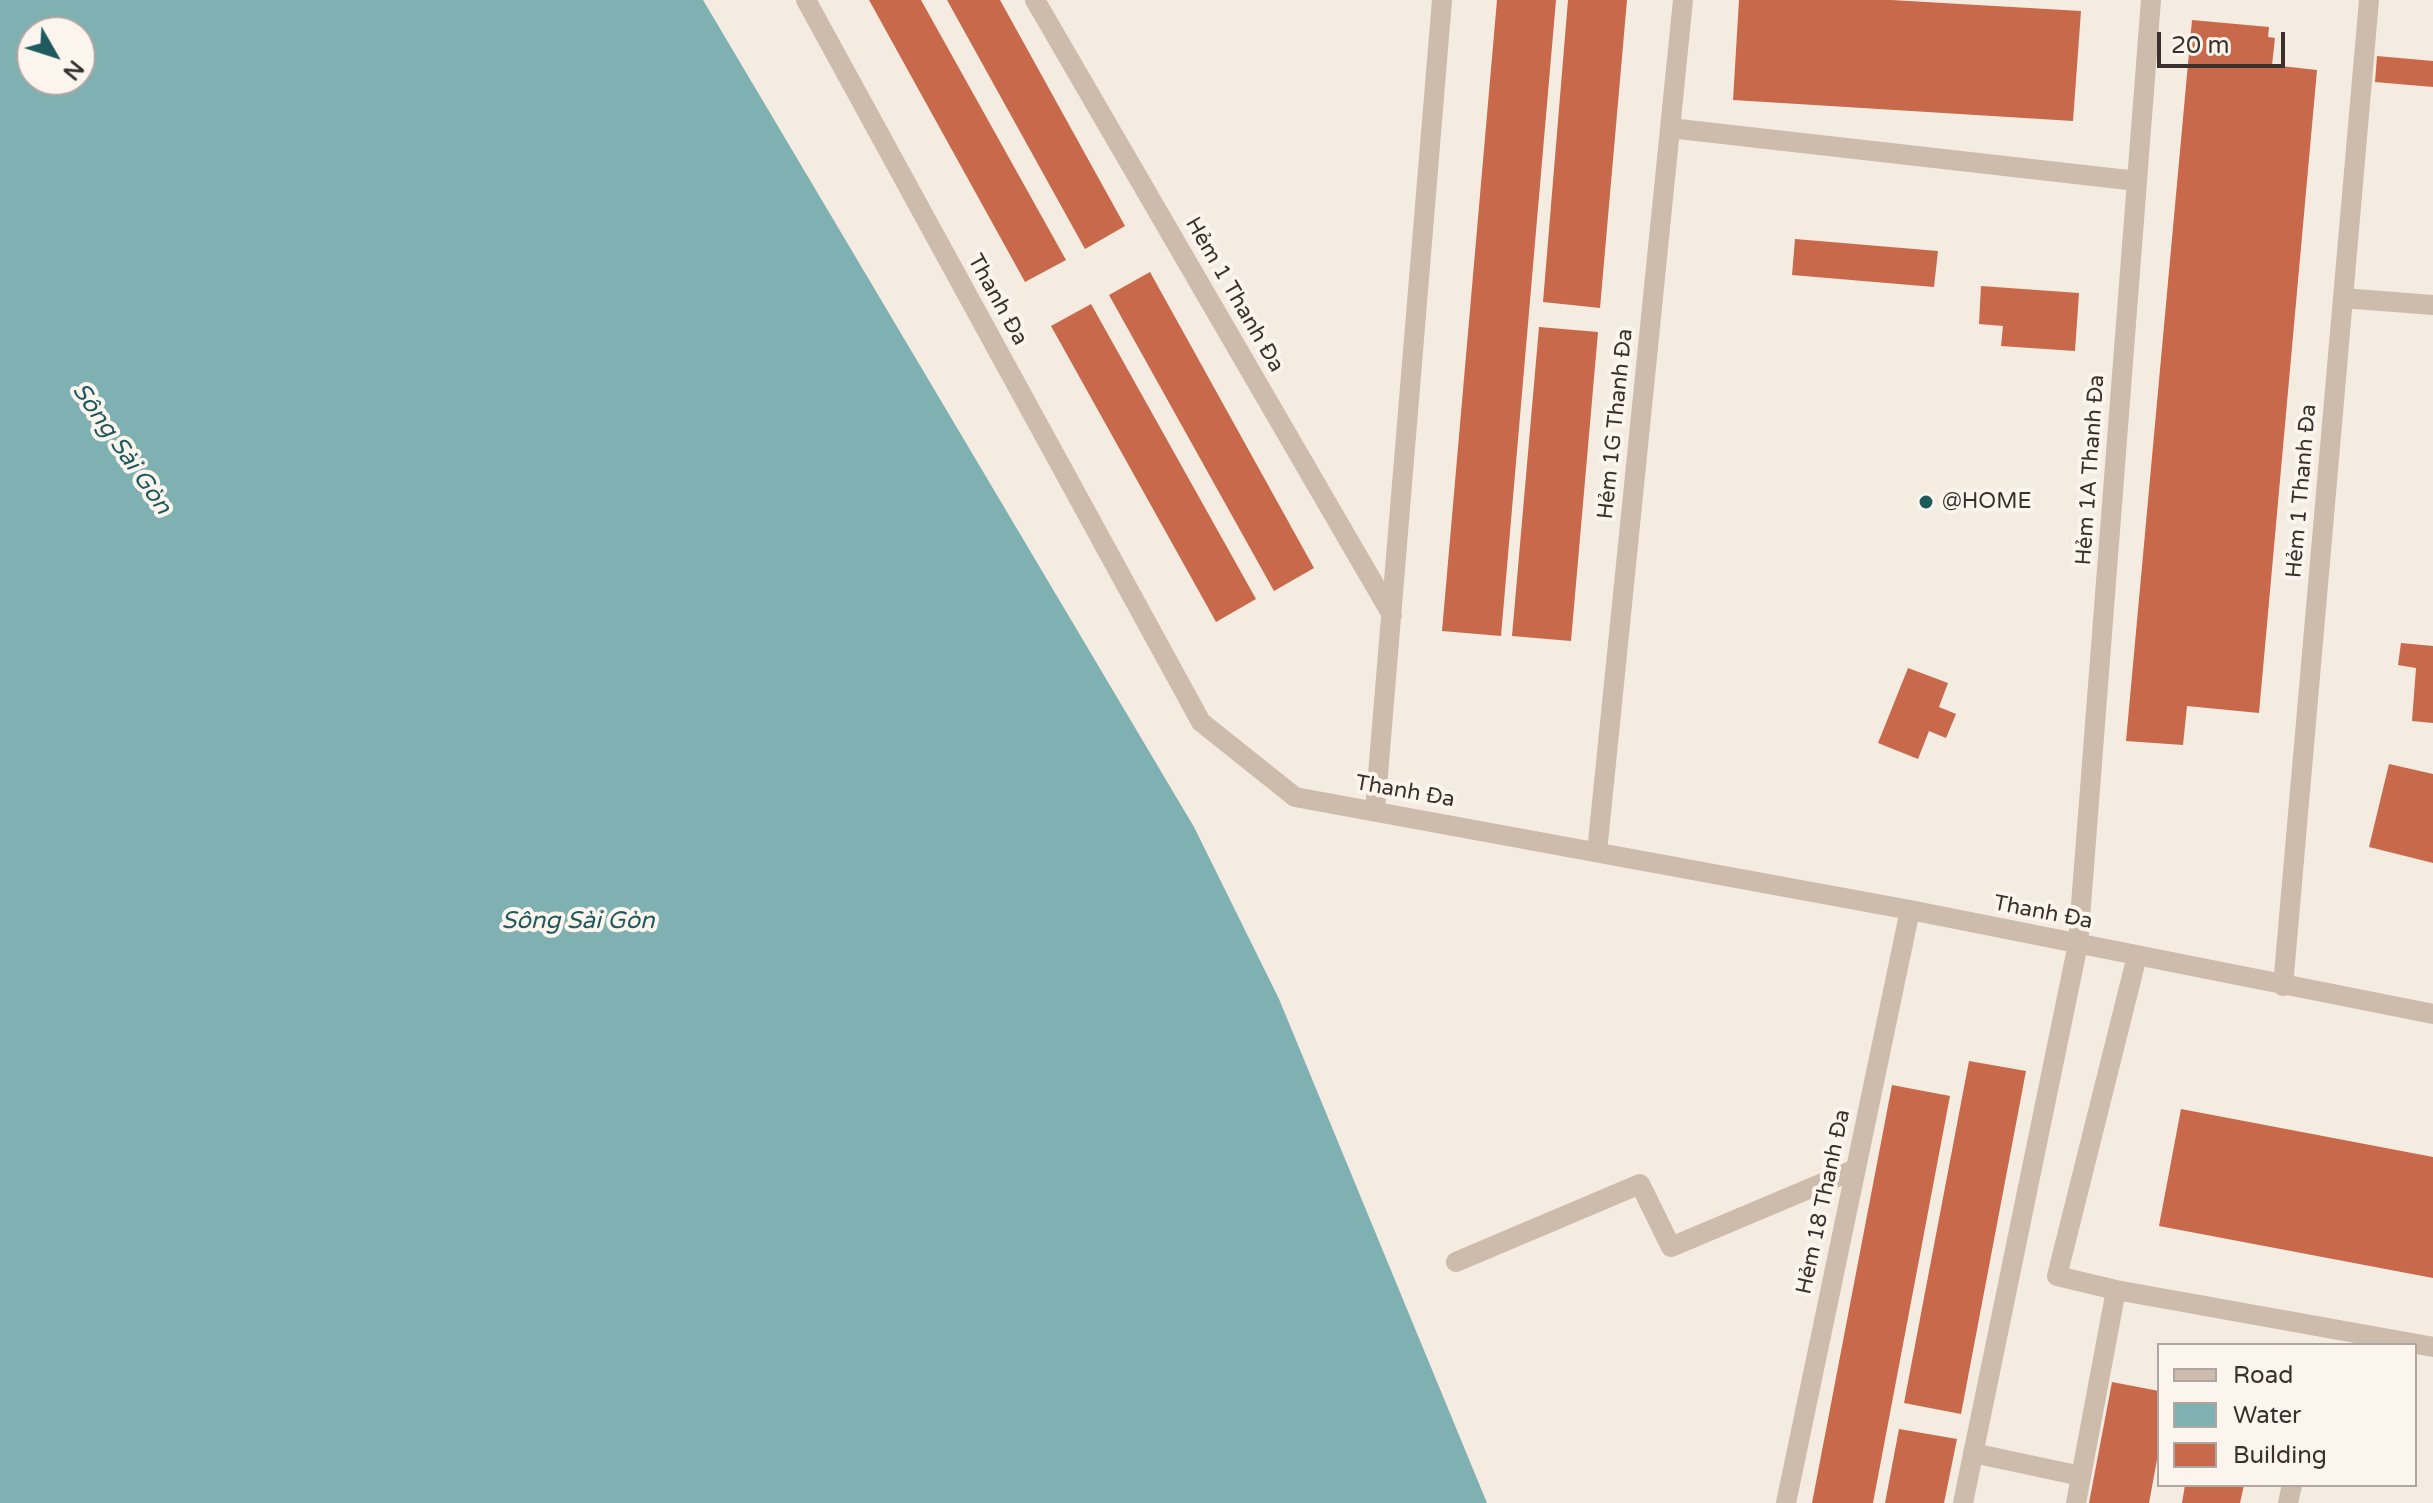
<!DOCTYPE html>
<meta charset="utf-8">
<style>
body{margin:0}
#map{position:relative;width:2433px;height:1503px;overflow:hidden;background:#f4ebe1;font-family:"Varela Round",sans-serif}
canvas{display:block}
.legend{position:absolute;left:2157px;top:1343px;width:260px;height:144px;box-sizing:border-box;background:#fbf5ee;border:2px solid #aea6a0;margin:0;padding:10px 14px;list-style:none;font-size:24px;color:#3b302b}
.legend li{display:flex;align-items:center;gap:16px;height:40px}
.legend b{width:40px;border:2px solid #aea6a0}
.north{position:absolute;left:16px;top:16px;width:80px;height:80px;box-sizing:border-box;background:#fbf5ee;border:2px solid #aea6a0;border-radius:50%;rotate:129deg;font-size:22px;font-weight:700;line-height:32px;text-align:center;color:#3b302b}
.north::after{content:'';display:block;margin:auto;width:28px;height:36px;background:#1f5a5e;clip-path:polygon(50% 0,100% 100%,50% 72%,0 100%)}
.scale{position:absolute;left:2157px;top:32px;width:128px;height:36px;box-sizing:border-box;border:4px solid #3b302b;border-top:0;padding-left:10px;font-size:24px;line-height:28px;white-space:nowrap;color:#3b302b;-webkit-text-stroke:6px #fbf5ee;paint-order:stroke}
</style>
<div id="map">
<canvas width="2433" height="1503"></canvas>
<ul class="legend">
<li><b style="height:10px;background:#cdbbac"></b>Road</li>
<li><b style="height:22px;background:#7fb0b2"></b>Water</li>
<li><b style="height:22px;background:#c8694b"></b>Building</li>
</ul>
<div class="north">N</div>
<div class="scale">20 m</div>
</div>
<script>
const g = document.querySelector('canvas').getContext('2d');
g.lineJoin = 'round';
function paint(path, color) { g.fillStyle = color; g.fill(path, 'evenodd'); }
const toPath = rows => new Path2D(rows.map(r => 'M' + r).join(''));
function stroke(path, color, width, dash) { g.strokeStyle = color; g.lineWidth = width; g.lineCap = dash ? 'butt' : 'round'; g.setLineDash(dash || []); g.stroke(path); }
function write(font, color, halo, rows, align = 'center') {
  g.font = font + ' "Varela Round",sans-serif'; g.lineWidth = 8; g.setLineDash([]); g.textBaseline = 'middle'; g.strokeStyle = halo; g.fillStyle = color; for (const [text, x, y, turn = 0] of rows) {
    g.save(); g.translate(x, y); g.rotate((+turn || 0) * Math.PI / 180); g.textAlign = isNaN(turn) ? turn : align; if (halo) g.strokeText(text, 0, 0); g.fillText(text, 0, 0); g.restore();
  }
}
const water = toPath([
 [0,0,703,0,1194,827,1279,999,1487,1503,0,1503],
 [32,32,80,32,80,80,32,80]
]);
const building = toPath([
 [869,0,921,0,1066,260,1025,282],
 [947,0,1000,0,1125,226,1085,249],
 [1497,0,1556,0,1501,636,1442,631],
 [1568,0,1627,0,1600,308,1543,302],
 [1739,0,1891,0,2081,11,2073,121,1733,100],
 [2192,20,2269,27,2268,37,2275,38,2272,65,2317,70,2259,713,2187,706,2183,745,2126,741],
 [2377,56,2433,61,2433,87,2375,82],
 [1795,239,1938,251,1934,287,1792,275],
 [1150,272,1314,568,1274,591,1109,295],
 [1981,286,2079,293,2075,351,2001,346,2003,326,1979,324],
 [1091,304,1256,599,1216,622,1051,326],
 [1539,327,1598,332,1571,641,1512,636],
 [2401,643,2433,646,2433,723,2412,721,2416,668,2398,665],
 [1908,668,1948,683,1939,707,1956,714,1946,738,1929,731,1918,759,1878,743],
 [2389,764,2433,774,2433,863,2369,847],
 [1969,1061,2026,1071,1961,1414,1904,1403],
 [1892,1085,1950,1096,1873,1503,1812,1503],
 [2181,1109,2433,1157,2433,1278,2159,1226],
 [2112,1382,2159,1391,2159,1449,2149,1503,2089,1503],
 [1899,1429,1957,1439,1944,1503,1885,1503],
 [2185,1485,2244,1485,2240,1503,2182,1503]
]);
const service = toPath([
 [1973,1453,2081,1476]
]);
const minor = toPath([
 [806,0,1201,722,1295,797,1910,910,2433,1014],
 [1035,0,1392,615],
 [1670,128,2137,181],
 [2343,298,2433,305],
 [1375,811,1442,0],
 [1597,852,1683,0],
 [2137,956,2057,1276,2116,1290,2433,1347],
 [2283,986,2369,0],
 [1456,1262,1640,1184,1671,1247,1856,1169],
 [1786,1503,1910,910],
 [1963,1503,2078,944,2151,0],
 [2076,1503,2116,1290],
 [2288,1503,2292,1485]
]);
const markers = [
 [1926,502,8,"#1f5a5e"]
];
const streetNames = [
 ["Hẻm 1 Thanh Đa",1234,295,60],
 ["Thanh Đa",997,300,61],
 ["Hẻm 1G Thanh Đa",1616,424,-84],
 ["Hẻm 1A Thanh Đa",2091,470,-86],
 ["Hẻm 1 Thanh Đa",2302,491,-85],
 ["Thanh Đa",1405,792,10],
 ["Thanh Đa",2043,913,11],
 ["Hẻm 18 Thanh Đa",1824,1202,-78]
];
const poiNames = [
 ["@HOME",1942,502]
];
const waterNames = [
 ["Sông Sài Gòn",121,449,55],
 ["Sông Sài Gòn",578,922]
];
paint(water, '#7fb0b2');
paint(building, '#c8694b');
stroke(service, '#cdbbac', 20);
stroke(minor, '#cdbbac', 20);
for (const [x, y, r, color] of markers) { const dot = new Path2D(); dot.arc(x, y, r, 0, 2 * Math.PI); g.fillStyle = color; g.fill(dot); stroke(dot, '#fbf5ee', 3); }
write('22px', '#3b302b', '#fbf5ee', streetNames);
write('22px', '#3b302b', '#fbf5ee', poiNames, 'left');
write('italic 24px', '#1f5a5e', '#fbf5ee', waterNames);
</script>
